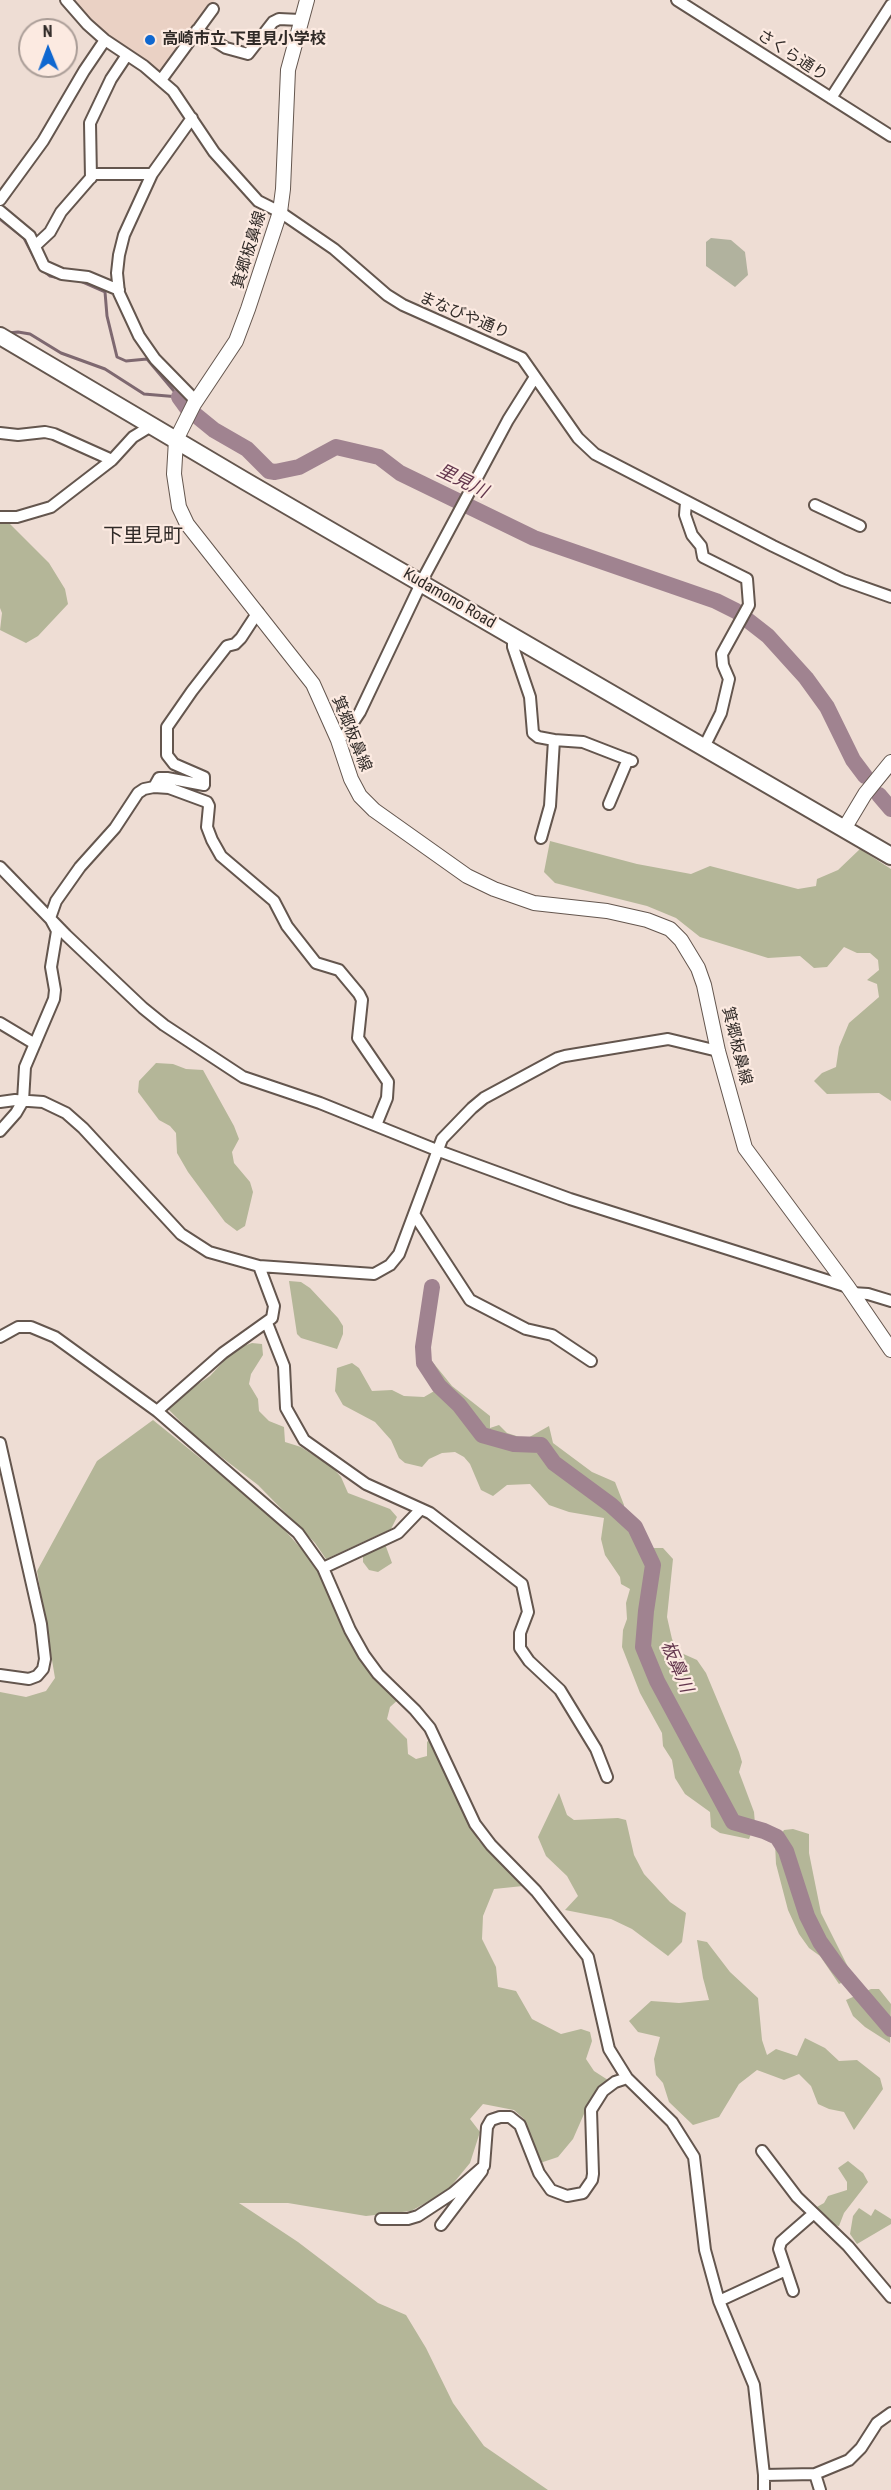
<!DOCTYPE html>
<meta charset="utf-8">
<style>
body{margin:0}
#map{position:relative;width:891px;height:2490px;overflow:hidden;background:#eeddd4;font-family:"Roboto Condensed",sans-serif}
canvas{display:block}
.north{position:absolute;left:18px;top:18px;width:60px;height:60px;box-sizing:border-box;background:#fceae1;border:2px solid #aa9d97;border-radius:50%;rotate:359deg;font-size:16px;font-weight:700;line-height:24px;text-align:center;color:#302a27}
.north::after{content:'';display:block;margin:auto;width:21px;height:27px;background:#0f67d0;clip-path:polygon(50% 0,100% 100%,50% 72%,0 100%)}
</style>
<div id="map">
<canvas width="891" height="2490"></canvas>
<div class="north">N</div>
</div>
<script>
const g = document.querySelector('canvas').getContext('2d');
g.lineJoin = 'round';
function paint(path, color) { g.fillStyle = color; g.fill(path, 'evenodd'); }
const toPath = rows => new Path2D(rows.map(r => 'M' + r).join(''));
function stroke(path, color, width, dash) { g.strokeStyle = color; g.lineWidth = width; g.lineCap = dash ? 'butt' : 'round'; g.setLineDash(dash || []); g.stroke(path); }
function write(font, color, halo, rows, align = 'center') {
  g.font = font + ' "Roboto Condensed","Noto Sans JP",sans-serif'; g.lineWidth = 4.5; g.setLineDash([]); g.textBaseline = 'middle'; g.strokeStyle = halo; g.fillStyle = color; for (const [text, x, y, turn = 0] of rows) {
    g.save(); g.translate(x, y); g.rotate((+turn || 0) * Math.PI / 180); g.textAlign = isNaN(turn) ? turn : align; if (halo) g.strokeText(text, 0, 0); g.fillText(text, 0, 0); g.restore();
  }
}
const built = toPath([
 [71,0,215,0,158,74,92,23]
]);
const green = toPath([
 [711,238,731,240,745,252,748,275,735,287,706,266,706,242]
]);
const forest = toPath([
 [0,520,8,522,49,563,65,589,68,604,38,636,26,643,0,630,2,613,0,608],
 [550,841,637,864,691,874,710,866,798,889,816,886,817,879,838,870,860,849,891,869,891,1101,879,1093,827,1094,814,1081,822,1073,836,1067,839,1047,849,1023,879,997,877,984,867,980,879,970,878,960,870,953,857,953,844,947,827,967,814,968,800,956,768,958,700,937,676,918,647,906,555,883,544,872],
 [156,1063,173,1064,186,1069,203,1070,234,1126,239,1139,232,1152,234,1163,250,1182,253,1192,245,1226,237,1231,225,1222,188,1172,177,1153,176,1133,170,1126,159,1120,138,1092,139,1081],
 [289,1281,301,1282,310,1288,338,1318,343,1326,343,1334,337,1349,301,1338,297,1334],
 [429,1342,431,1360,452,1386,490,1416,490,1428,499,1425,507,1433,526,1439,549,1426,553,1443,592,1472,615,1482,624,1505,620,1520,642,1548,663,1548,673,1559,667,1617,672,1639,679,1652,697,1660,706,1673,739,1752,742,1762,739,1772,754,1812,755,1824,749,1839,720,1833,711,1827,710,1812,685,1794,675,1778,672,1760,663,1746,662,1733,640,1693,622,1647,623,1630,627,1619,626,1603,630,1589,621,1584,620,1577,605,1555,601,1539,604,1518,569,1512,549,1505,530,1484,507,1485,493,1496,481,1490,470,1464,464,1457,455,1452,442,1453,429,1459,422,1467,405,1463,399,1458,391,1440,375,1422,343,1405,335,1391,337,1368,352,1363,359,1368,372,1391,392,1390,404,1396,424,1397,436,1390,422,1367],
 [252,1343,262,1344,263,1355,251,1374,249,1384,258,1399,259,1411,269,1421,284,1427,285,1442,301,1447,333,1468,341,1477,348,1493,390,1509,397,1517,391,1529,326,1559,315,1543,258,1485,199,1440,167,1408,179,1397,210,1376,235,1349],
 [153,1420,273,1517,313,1562,354,1646,399,1699,390,1707,387,1719,407,1739,408,1754,416,1759,427,1756,427,1742,432,1737,478,1840,523,1886,494,1889,483,1916,482,1939,496,1967,498,1987,516,1991,532,2019,561,2034,581,2029,590,2032,592,2041,586,2059,594,2071,611,2082,591,2098,573,2139,558,2157,540,2163,524,2119,514,2110,483,2104,470,2119,480,2132,470,2163,447,2191,411,2211,366,2216,288,2203,239,2203,298,2242,378,2303,406,2315,426,2348,453,2403,484,2446,548,2490,0,2490,0,1692,26,1697,46,1691,55,1678,37,1571,97,1461],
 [385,1544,392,1563,378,1572,369,1570,363,1562,363,1554],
 [559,1793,567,1815,574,1820,618,1818,626,1820,634,1855,644,1874,670,1902,686,1913,682,1942,668,1956,632,1929,611,1919,565,1910,578,1896,567,1876,546,1856,538,1837],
 [793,1829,809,1834,809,1853,821,1913,853,1977,839,1984,820,1956,809,1948,799,1934,788,1910,776,1864,775,1843,784,1830],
 [697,1940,707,1942,730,1972,758,1998,762,2040,767,2055,776,2049,797,2056,805,2038,825,2048,839,2061,857,2060,880,2078,883,2089,854,2130,844,2112,829,2109,818,2104,811,2086,799,2074,784,2080,757,2070,739,2084,719,2117,693,2125,669,2102,663,2083,656,2075,654,2059,660,2037,638,2032,629,2021,651,2001,679,2003,709,2000,703,1978],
 [871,1989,879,1989,891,2004,890,2043,865,2027,853,2016,846,2000],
 [848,2161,863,2173,868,2182,844,2213,839,2226,832,2225,815,2208,824,2203,828,2196,847,2190,847,2182,838,2168],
 [859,2208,871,2216,875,2209,891,2219,891,2224,857,2244,850,2234,853,2216]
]);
const stream = toPath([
 [0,219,24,238,39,267,50,276,64,279],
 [80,281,105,292,107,316,117,357,126,361,147,359,179,397],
 [8,333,18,332,30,334,61,353,105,369,144,394,179,397]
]);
const river = toPath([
 [179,397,187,408,214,430,247,449,269,471,275,472,299,467,336,447,379,457,400,473,534,538,716,601,736,611,768,636,806,678,827,707,853,760,865,776],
 [879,795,891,809],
 [432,1287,423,1347,424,1363,439,1386,459,1405,482,1435,514,1444,541,1445,554,1463,611,1505,635,1527,653,1565,646,1611,643,1647,657,1681,733,1822,764,1831,777,1837,786,1851,807,1916,820,1942,838,1967,891,2029]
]);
const minor = toPath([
 [66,0,87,24,105,40,144,66,173,91,214,152,258,201,280,212,334,249,387,295,403,305,522,358,578,438,595,454,773,546,843,580,891,597],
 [677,0,891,136],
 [197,30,226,48,248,54,273,22,279,19,300,20],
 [161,80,213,9],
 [831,98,891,5],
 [192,118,152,174,124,235,119,255,117,273,119,293,139,336,155,359,196,401],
 [91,178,90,123,111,79,127,55],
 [0,200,43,141,84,71,105,40],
 [0,211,30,236,44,266,62,274,88,277,119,290],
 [35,246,50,232,61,212,94,174,152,174],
 [0,433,18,435,45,432,54,434,112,460],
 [686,502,685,515,692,535,701,546,703,557,747,579,749,605,722,654,723,665,729,679,721,713,704,747],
 [815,505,860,526],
 [0,517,17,517,51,507,112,460,133,437,151,426],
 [513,636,513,647,530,697,533,733,538,737,554,740,550,806,541,838],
 [338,740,346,733,360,712,425,575,508,420,535,377],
 [554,740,583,742,632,761],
 [154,787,159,778,167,778,204,785,204,777,174,764,167,755,167,727,192,691,227,646,235,644,241,638,258,612],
 [609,804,628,759],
 [0,867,66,935,143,1008,164,1025,243,1077,320,1103,439,1151,570,1199,848,1287],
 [0,1023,35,1044],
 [0,1102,15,1100,43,1102,66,1113,83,1128,181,1234,209,1252,259,1266,374,1274,390,1265,399,1254,442,1139,472,1108,484,1098,558,1058,565,1056,668,1039,718,1051],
 [0,1131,16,1113,23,1101,25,1067,54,999,55,990,51,967,57,931,50,918,56,901,80,867,115,828,138,793,144,789,154,787,169,788,207,802,209,806,207,827,212,840,221,856,274,901,287,926,316,963,339,970,359,994,362,1000,358,1038,388,1082,387,1098,376,1125],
 [414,1214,470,1300,526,1329,552,1335,591,1361],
 [852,1293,868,1294,891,1301],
 [267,1323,284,1366,286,1408,304,1440,366,1484,430,1513,522,1584,528,1612,520,1633,520,1648,529,1661,560,1690,596,1749,607,1777],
 [0,1337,18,1327,31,1327,55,1337,157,1411,298,1533,323,1568,350,1630,364,1655,378,1674,415,1710,430,1728,475,1824,491,1845,536,1891,588,1957,609,2049,627,2078,672,2122,694,2157,705,2250,719,2301,754,2385,764,2475,764,2490],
 [157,1411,223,1353,272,1318,274,1306,259,1266],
 [0,1443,41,1624,45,1659,43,1669,37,1676,29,1679,0,1675],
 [323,1568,398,1533,421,1509],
 [762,2151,797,2197,848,2246,891,2297],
 [381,2219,408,2219,418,2216,453,2193,484,2166,487,2127,491,2120,500,2117,510,2117,520,2125,539,2173,551,2190,567,2196,583,2193,592,2180,593,2174,591,2110,603,2091,615,2082,627,2078],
 [441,2225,482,2171],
 [793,2291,779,2249,781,2242,790,2234,813,2214],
 [719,2301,786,2270],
 [815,2474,820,2490],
 [764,2475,815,2474,849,2460,861,2448,877,2423,891,2413]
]);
const major = toPath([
 [307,0,288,70,283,189,280,212,248,309,236,341,194,404,176,440,174,474,179,507,187,524,313,684,338,740,351,779,360,796,374,810,467,876,494,889,534,903,607,911,647,920,670,929,681,940,698,968,704,985,718,1051,745,1148,848,1287,891,1350],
 [844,829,865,794,891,762]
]);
const highway = toPath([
 [0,336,245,481,891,856]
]);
const markers = [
 [150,40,6,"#0f67d0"]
];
const poiNames = [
 ["高崎市立 下里見小学校",162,40]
];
const streetNames = [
 ["さくら通り",792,56,33],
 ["箕郷板鼻線",250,250,-73],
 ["まなびや通り",464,316,23],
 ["Kudamono Road",449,599,30],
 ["箕郷板鼻線",351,734,68],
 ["箕郷板鼻線",736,1046,76]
];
const waterNames = [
 ["里見川",462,482,26],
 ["板鼻川",676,1667,67]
];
const quarterNames = [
 ["下里見町",143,537]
];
paint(built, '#ead1c4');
paint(green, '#b1b29e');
paint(forest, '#b4b698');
stroke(stream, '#7e6870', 3);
stroke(river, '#a08390', 16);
stroke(minor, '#64564e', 14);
stroke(major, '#64564e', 16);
stroke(highway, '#64564e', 20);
stroke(minor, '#fff', 10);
stroke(major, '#fff', 14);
stroke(highway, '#fff', 16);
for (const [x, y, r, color] of markers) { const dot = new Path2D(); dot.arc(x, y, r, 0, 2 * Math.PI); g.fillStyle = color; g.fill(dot); stroke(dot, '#fceae1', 2); }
write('bold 16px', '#302a27', '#fceae1', poiNames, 'left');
write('16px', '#302a27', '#fceae1', streetNames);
write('italic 18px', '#63364d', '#fceae1', waterNames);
write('20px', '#302a27', '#fceae1', quarterNames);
</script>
